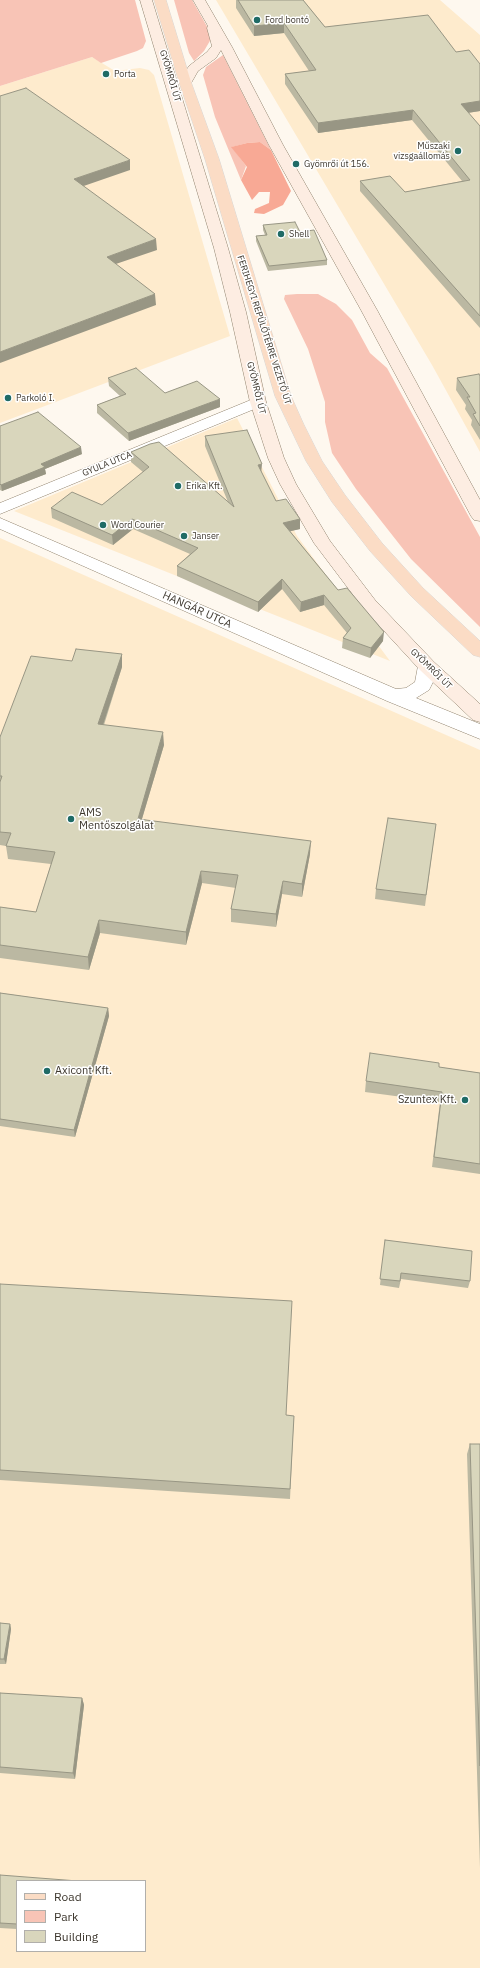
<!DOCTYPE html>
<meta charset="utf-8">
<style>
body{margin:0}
#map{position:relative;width:480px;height:1968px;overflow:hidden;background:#fef8ef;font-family:"IBM Plex Sans",sans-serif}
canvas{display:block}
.legend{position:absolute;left:16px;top:1880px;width:130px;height:72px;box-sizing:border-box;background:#fff;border:1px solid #b1afab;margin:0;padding:5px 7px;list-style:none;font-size:12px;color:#3c362d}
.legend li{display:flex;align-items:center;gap:8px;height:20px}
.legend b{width:20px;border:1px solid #b1afab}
</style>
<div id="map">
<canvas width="480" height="1968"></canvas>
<ul class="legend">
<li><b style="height:5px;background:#fbdcc5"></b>Road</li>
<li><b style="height:11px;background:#f8c4b6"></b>Park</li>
<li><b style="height:11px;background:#d9d6bc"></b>Building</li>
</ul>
</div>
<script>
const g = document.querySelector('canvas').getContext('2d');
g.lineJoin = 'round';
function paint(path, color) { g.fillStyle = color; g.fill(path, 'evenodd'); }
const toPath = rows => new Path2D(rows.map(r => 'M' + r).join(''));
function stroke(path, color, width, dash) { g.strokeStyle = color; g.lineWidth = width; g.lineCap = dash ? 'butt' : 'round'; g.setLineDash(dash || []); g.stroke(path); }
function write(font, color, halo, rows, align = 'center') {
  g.font = font + ' "IBM Plex Sans",sans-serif'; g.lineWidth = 3; g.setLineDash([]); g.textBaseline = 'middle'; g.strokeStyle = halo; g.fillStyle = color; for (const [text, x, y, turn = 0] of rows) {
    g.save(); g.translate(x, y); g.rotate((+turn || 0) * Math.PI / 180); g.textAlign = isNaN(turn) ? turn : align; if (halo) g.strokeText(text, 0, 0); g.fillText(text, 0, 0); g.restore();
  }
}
const built = toPath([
 [216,0,440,0,480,35,480,452,432,365],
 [92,57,115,71,140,68,149,70,154,75,230,336,0,423,0,86],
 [237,418,297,536,390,661,14,511],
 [0,538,480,750,480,1968,0,1968],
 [17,1881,145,1881,145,1951,17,1951]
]);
const green = toPath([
 [0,0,135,0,146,41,143,48,137,51,101,63,92,57,0,86],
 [174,0,192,0,209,30,211,39,204,51,194,61,189,53],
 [223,55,271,150,260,142,247,143,232,147,246,166,241,180,215,117,203,75,206,67],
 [297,294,318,294,336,304,352,320,370,353,387,368,480,537,480,627,411,559,356,489,332,453,325,422,325,402,308,349,284,299,285,295]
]);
const forest = toPath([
 [260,142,271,150,291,191,283,205,264,214,254,213,255,209,269,203,270,192,259,192,252,200,241,180,247,167,231,147,247,143]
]);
const street = toPath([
 [258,397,264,399,266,402,264,405,0,514,0,503,258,397],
 [0,518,396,689,406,688,415,682,418,666,420,662,427,660,434,662,436,666,434,680,429,690,416,698,480,724,480,739,387,701,0,529,0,518]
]);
const secondary = toPath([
 [140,0,152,0,228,248,246,312,266,402,284,458,296,484,330,541,375,600,434,662,480,704,480,722,473,720,420,670,363,608,314,543,280,484,268,458,250,402,230,312,214,248,140,0],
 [193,0,205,0,232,47,283,145,377,310,480,500,480,521,474,520,471,516,361,310,269,145,221,50,216,58,198,71,190,85,185,86,179,82,189,66,207,52,212,46,207,28,208,26,193,0]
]);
const primary = toPath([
 [154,0,166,0,191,82,219,159,291,396,304,425,322,461,345,495,382,543,423,588,480,641,480,657,473,655,411,596,370,551,332,502,306,461,275,396,205,159,179,82,154,0]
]);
const wall = toPath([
 [236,0,303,0,325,27,456,52,480,64,480,111,468,113,480,126,480,328,360,191,360,181,405,192,462,181,412,120,318,133,285,84,285,74,309,71,284,33,254,36,236,8],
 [263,225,300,232,327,260,327,265,268,271,256,241,256,236,265,235,263,230],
 [480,376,480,440,471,425,472,420,465,409,466,405,456,390,457,378],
 [108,378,165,393,220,407,129,441,97,413,97,405,120,396,109,386],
 [0,426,82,454,45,469,46,474,2,491,0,490],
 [205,436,261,472,276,501,300,519,300,529,290,531,338,590,383,641,370,658,342,648,343,638,347,633,324,605,300,612,282,589,258,612,177,576,177,566,190,554,133,529,113,545,52,518,51,508,102,505,143,472,131,462,131,452,228,502,205,446],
 [122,654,122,667,104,725,164,745,142,819,310,854,302,897,282,894,276,927,231,922,231,909,236,888,202,883,186,945,100,933,89,970,0,958,0,907,36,912,51,864,8,859,6,846,0,845,0,737,72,661],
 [436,824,425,906,375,899,376,889],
 [0,993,108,1008,109,1016,75,1137,0,1126],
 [439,1067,480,1073,480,1174,432,1167,440,1102,365,1092,366,1081],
 [385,1240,470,1281,468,1288,401,1279,399,1288,380,1285],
 [0,1284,286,1415,294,1416,290,1499,0,1480],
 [470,1444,480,1444,480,1868,467,1454],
 [0,1623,10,1624,11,1629,6,1664,0,1664],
 [0,1693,82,1698,84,1705,75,1779,0,1773],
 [0,1875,17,1881,17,1929,0,1928]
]);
const shadedWall = toPath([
 [284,23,284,33,254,36,254,26],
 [480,101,480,111,460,114,461,104],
 [413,110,412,120,318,133,318,123],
 [130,160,130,170,75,189,74,179],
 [156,239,157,250,107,267,107,257],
 [155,294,156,305,0,363,0,352],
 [220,399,220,407,129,441,128,433],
 [81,447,82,454,45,469,46,474,2,491,1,485,41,464],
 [262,464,261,474,258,465],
 [132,519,133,529,113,545,112,535],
 [300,519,300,529,283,533,283,523],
 [282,579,282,589,258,612,258,602],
 [324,595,324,605,300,612,301,602],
 [384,632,383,641,370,658,371,648],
 [122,654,122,667,99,737,98,724],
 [163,732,164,745,138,832,138,819],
 [311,841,310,854,302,897,302,884],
 [201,871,202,883,186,945,186,932],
 [283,881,282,894,276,927,276,914],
 [99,920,100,933,89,970,88,957],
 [108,1008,109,1016,75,1137,74,1130],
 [10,1624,11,1629,6,1664,4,1659],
 [82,1698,84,1705,75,1779,73,1773]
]);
const building = toPath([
 [238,0,303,0,325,27,428,15,456,52,469,50,480,64,480,101,461,104,480,126,480,316,360,181,390,176,405,192,470,180,413,110,318,123,285,74,316,70,284,23,254,26,238,0],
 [26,88,130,160,74,179,156,239,107,257,155,294,0,352,0,96,26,88],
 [295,222,300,232,314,230,327,260,269,266,256,236,267,235,263,225,295,222],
 [136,368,165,393,197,381,220,399,128,433,97,405,126,394,108,378,136,368],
 [479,374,480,376,480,426,473,414,476,413,467,397,470,397,457,378,479,374],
 [38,412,81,447,41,464,45,467,1,485,0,484,0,426,38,412],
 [247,430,262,464,258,465,276,501,286,499,300,519,283,523,338,590,347,588,384,632,371,648,343,638,351,628,324,595,301,602,282,579,258,602,177,566,198,548,132,519,112,535,51,508,72,492,102,505,149,467,131,452,150,444,159,442,234,507,205,436,247,430],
 [76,649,122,654,98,724,163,732,138,819,311,841,302,884,283,881,276,914,231,909,238,875,201,871,186,932,99,920,88,957,0,945,0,907,36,912,55,852,6,846,11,833,0,832,0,782,2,776,0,776,0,737,31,656,72,661,76,649],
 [388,818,436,824,426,895,376,889,388,818],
 [0,993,108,1008,74,1130,0,1119,0,993],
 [370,1053,439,1063,439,1067,480,1073,480,1164,434,1157,442,1092,366,1081,370,1053],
 [385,1240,472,1251,470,1281,401,1273,400,1281,380,1279,385,1240],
 [0,1284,292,1301,286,1415,294,1416,290,1489,0,1470,0,1284],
 [470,1444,480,1444,480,1766,470,1444],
 [0,1623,10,1624,4,1659,0,1659,0,1623],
 [0,1693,82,1698,73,1773,0,1767,0,1693],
 [0,1875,78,1881,17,1881,17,1924,0,1923,0,1875]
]);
const markers = [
 [257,20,4,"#1f6b66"],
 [106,74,4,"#1f6b66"],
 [458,151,4,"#1f6b66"],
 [296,164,4,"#1f6b66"],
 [281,234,4,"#1f6b66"],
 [8,398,4,"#1f6b66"],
 [178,486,4,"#1f6b66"],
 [103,525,4,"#1f6b66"],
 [184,536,4,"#1f6b66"],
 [71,819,4,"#1f6b66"],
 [47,1071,4,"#1f6b66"],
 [465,1100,4,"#1f6b66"]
];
const farPoinames = [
 ["Ford bontó",265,20],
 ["Porta",114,74],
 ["Műszaki",450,146,"right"],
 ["vizsgaállomás",450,156,"right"],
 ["Gyömrői út 156.",304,164],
 ["Shell",289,234],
 ["Parkoló I.",16,398],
 ["Erika Kft.",186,486],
 ["Word Courier",111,525],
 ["Janser",192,536]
];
const farStreetnames = [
 ["GYÖMRŐI ÚT",170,76,73],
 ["FERIHEGYI REPÜLŐTÉRRE VEZETŐ ÚT",264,330,72],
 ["GYÖMRŐI ÚT",256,388,76],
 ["GYULA UTCA",107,464,-22],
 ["GYÖMRŐI ÚT",431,669,44]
];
const streetNames = [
 ["HANGÁR UTCA",197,610,24]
];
const poiNames = [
 ["AMS",79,813],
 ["Mentőszolgálat",79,826],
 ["Axicont Kft.",55,1071],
 ["Szuntex Kft.",457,1100,"right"]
];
paint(built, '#feebcd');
paint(green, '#f8c4b6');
paint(forest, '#f8a995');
stroke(street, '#91836e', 1);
stroke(secondary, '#91836e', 1);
stroke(primary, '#d8d7d5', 1);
paint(street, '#fff');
paint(secondary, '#fdede2');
paint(primary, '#fbdcc5');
paint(wall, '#bbb8a2');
paint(shadedWall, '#989684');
paint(building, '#d9d6bc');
stroke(building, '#989684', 1);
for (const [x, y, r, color] of markers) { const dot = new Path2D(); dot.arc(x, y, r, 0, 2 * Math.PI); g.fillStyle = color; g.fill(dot); stroke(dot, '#fff', 1.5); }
write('9px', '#3c362d', '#fff', farPoinames, 'left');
write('9px', '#3c362d', '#fff', farStreetnames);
write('11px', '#3c362d', '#fff', streetNames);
write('11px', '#3c362d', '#fff', poiNames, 'left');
</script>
